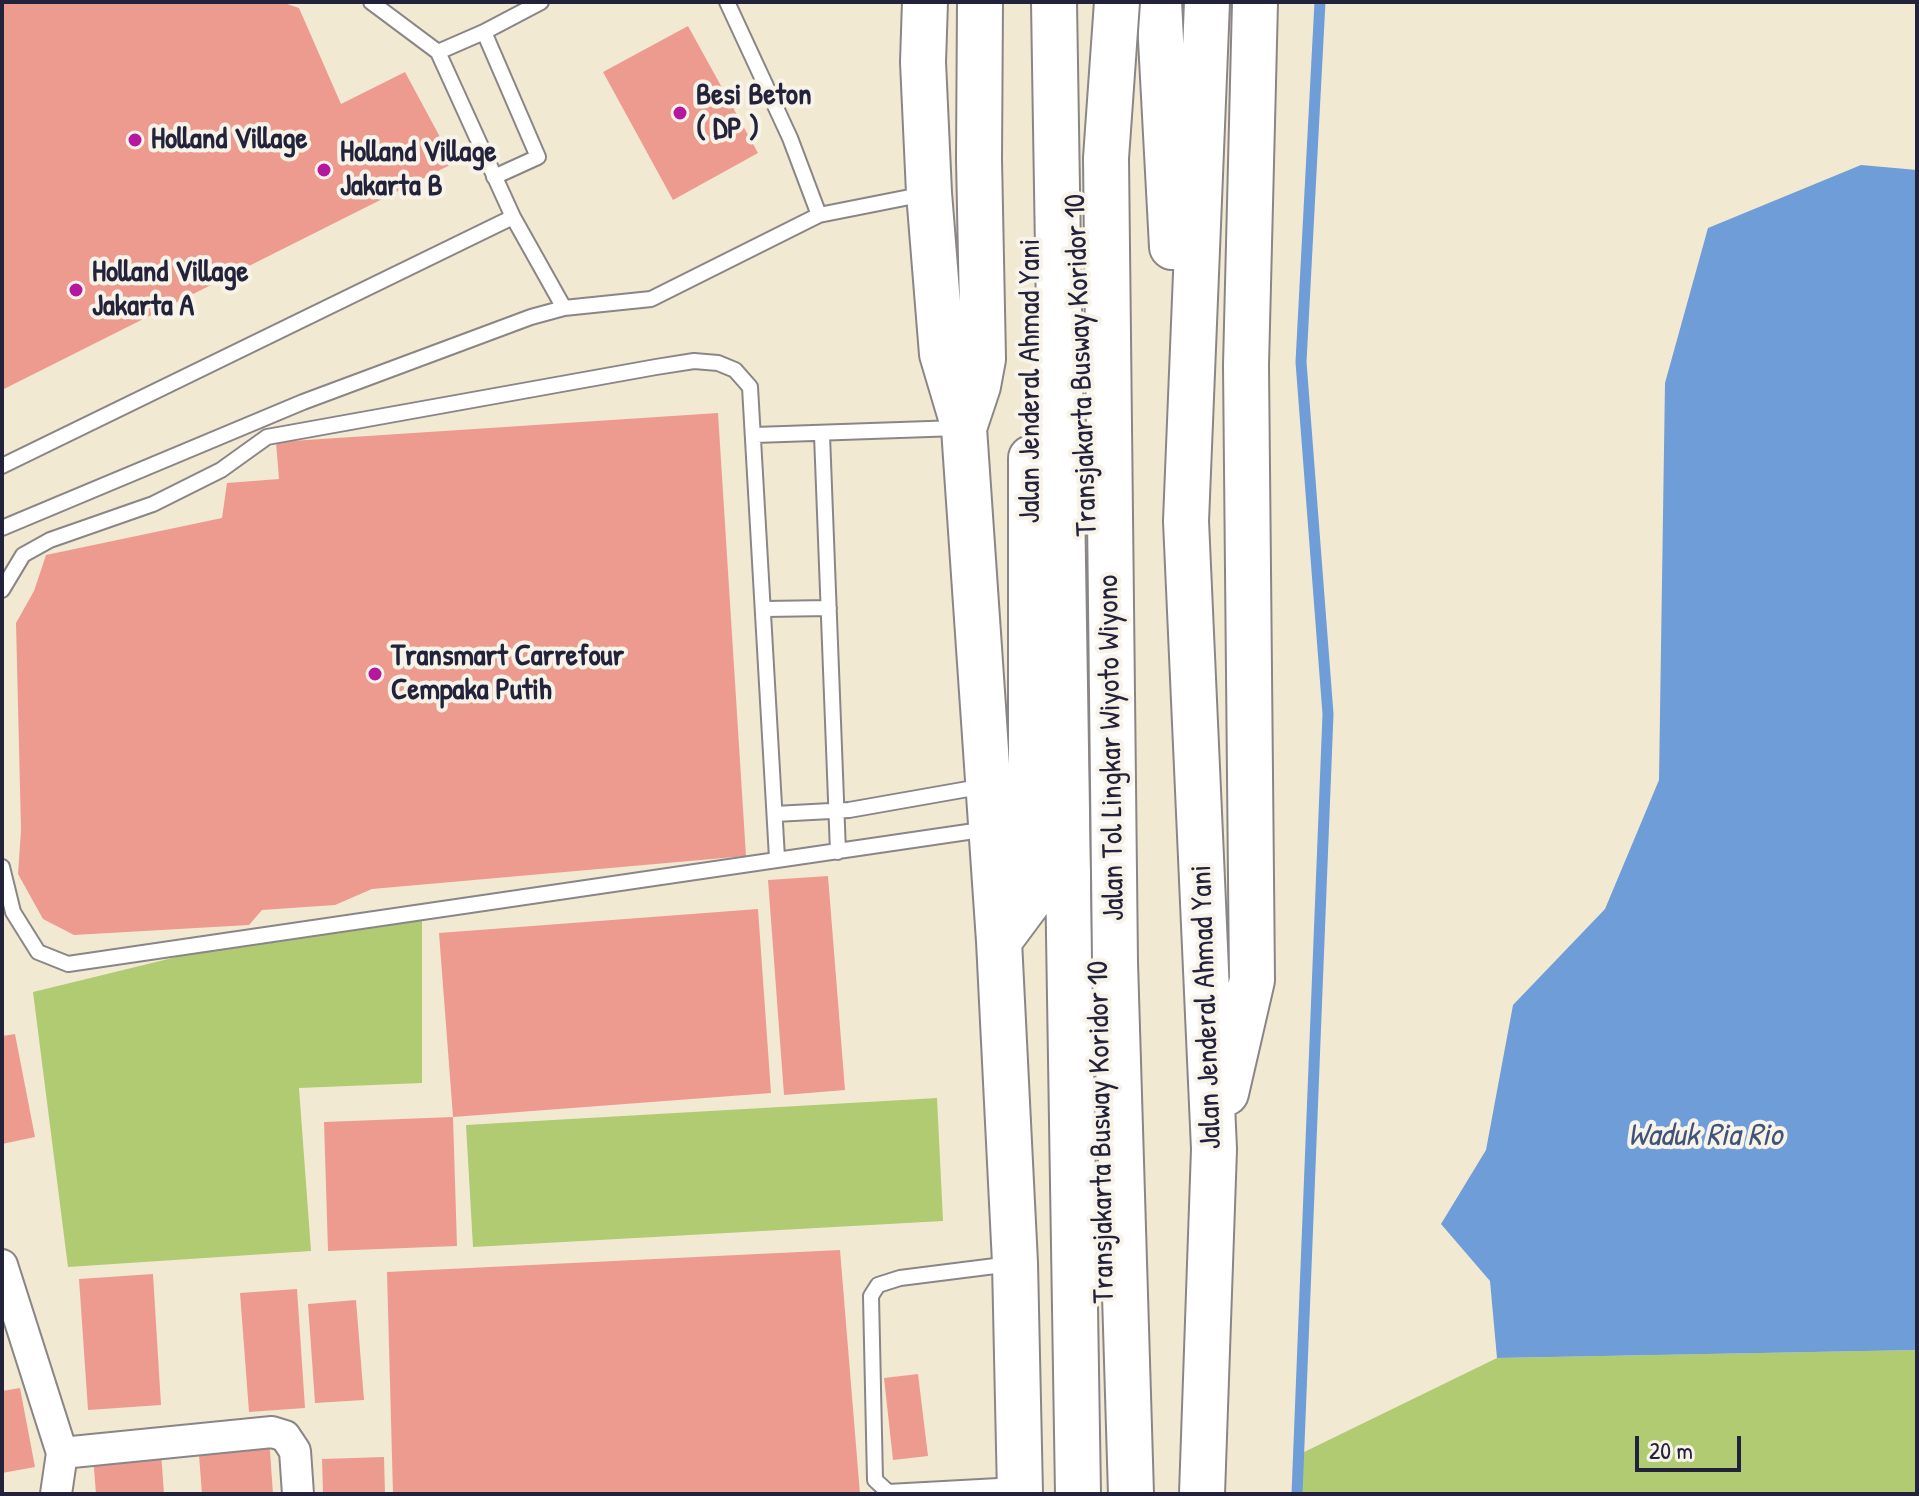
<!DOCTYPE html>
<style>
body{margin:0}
#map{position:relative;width:1919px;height:1496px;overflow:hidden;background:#f2e9d3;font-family:"Patrick Hand",sans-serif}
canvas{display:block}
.frame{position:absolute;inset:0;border:4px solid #22223b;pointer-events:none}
.scale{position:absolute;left:1635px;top:1436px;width:106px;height:36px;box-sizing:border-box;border:4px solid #22223b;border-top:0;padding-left:10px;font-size:24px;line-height:28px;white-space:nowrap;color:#22223b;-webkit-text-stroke:6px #f7f3e8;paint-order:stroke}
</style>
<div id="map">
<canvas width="1919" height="1496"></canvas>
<div class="frame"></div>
<div class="scale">20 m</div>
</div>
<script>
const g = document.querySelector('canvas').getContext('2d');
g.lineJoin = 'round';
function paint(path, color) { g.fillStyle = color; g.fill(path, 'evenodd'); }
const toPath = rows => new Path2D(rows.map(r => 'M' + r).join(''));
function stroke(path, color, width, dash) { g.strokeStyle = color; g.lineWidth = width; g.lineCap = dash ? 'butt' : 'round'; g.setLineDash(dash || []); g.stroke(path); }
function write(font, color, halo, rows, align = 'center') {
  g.font = font + ' "Patrick Hand",sans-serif'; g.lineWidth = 8; g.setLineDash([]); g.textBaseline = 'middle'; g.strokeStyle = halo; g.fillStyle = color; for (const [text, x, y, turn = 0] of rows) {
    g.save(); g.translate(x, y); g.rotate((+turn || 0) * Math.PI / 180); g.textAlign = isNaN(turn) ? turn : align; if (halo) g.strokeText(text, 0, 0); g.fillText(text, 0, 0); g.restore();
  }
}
const green = toPath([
 [422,904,422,1083,299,1088,311,1251,68,1267,33,992,287,930],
 [937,1098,943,1221,473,1247,466,1125],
 [1917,1350,1917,1494,1297,1494,1298,1455,1497,1358]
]);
const water = toPath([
 [1861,165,1917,170,1917,1350,1497,1358,1490,1281,1441,1224,1486,1150,1513,1005,1605,909,1659,780,1665,383,1708,228]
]);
const stream = toPath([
 [1297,1494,1328,714,1301,362,1320,2]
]);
const building = toPath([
 [2,2,281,2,299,8,341,104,405,72,454,163,2,390],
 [688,26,758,153,673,200,603,72],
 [718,413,746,856,372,889,335,905,262,910,249,925,74,935,43,919,18,874,21,830,16,623,34,591,46,555,222,518,227,483,279,479,276,442],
 [828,876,845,1090,784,1095,768,880],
 [758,909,771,1093,453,1117,439,933],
 [15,1034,35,1137,2,1144,2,1036],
 [453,1117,457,1246,328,1251,324,1122],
 [840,1250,860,1494,393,1494,387,1272],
 [153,1274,161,1405,88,1410,79,1279],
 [297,1289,305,1408,249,1412,240,1293],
 [356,1300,364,1400,315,1403,308,1304],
 [918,1374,928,1456,893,1460,884,1378],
 [20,1388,35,1467,2,1473,2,1391],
 [269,1437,273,1494,202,1494,198,1442],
 [161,1452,164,1494,96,1494,93,1456],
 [384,1457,385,1494,323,1494,322,1459]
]);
const lane = toPath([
 [371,2,438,52],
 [727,2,790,138,819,215],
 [484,32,438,52,513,217,564,308],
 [494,177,538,157,484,32,541,2],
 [755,435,958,428],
 [822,435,838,852],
 [2,466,513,217],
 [2,528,303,402,531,317,564,308,651,299,819,215,925,194],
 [2,590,23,555,50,540,153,504,221,470,267,437,656,367,694,361,718,363,735,370,750,387,777,858],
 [765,609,829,608],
 [775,814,849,810,985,786],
 [2,867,13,912,38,952,68,964,988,829],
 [1011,1264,900,1278,878,1285,871,1296,875,1480,888,1492,1017,1485]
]);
const street = toPath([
 [2,1265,62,1453,56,1494],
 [62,1453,272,1432,285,1436,295,1451,298,1494]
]);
const highway = toPath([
 [925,2,923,62,929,193,942,354,964,428],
 [980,2,979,159,983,359,978,386,964,428,999,941,1015,1263,1020,1494],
 [1054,2,1078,1494],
 [1159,2,1172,247],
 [999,941,1031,898,1031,458],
 [1226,1093,1252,980,1246,365,1255,2],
 [1202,1494,1214,1149,1186,521,1207,2]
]);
const highwayBridge = toPath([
 [1117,2,1106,158,1115,962,1131,1494]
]);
const markers = [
 [680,113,8,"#b5179e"],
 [135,140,8,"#b5179e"],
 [324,170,8,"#b5179e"],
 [76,290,8,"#b5179e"],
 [375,674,8,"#b5179e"]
];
const poiNames = [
 ["Besi Beton",696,96],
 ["( DP )",696,130],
 ["Holland Village",151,140],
 ["Holland Village",340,153],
 ["Jakarta B",340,187],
 ["Holland Village",92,273],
 ["Jakarta A",92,307],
 ["Transmart Carrefour",391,657],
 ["Cempaka Putih",391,691]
];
const streetNames = [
 ["Transjakarta Busway Koridor 10",1082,365,-92],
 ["Jalan Jenderal Ahmad Yani",1031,381,-90],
 ["Jalan Tol Lingkar Wiyoto Wiyono",1112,748,-91],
 ["Jalan Jenderal Ahmad Yani",1207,1007,-92],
 ["Transjakarta Busway Koridor 10",1102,1132,-91]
];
const waterNames = [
 ["Waduk Ria Rio",1705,1136]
];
paint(green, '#b0cb72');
paint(water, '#6e9dd7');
stroke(stream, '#6e9dd7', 11);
paint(building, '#ee9b8f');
stroke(lane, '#8a8687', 18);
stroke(street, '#8a8687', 34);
stroke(highway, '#8a8687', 48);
stroke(lane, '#fff', 14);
stroke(street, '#fff', 30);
stroke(highway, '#fff', 44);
stroke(highwayBridge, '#8a8687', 48, []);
stroke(highwayBridge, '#fff', 44);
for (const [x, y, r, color] of markers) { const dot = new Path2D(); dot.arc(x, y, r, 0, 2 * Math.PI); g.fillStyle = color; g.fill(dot); stroke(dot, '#f7f3e8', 3); }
write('bold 30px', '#22223b', '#f7f3e8', poiNames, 'left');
write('30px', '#22223b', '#f7f3e8', streetNames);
write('italic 32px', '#405379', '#f7f3e8', waterNames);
</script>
